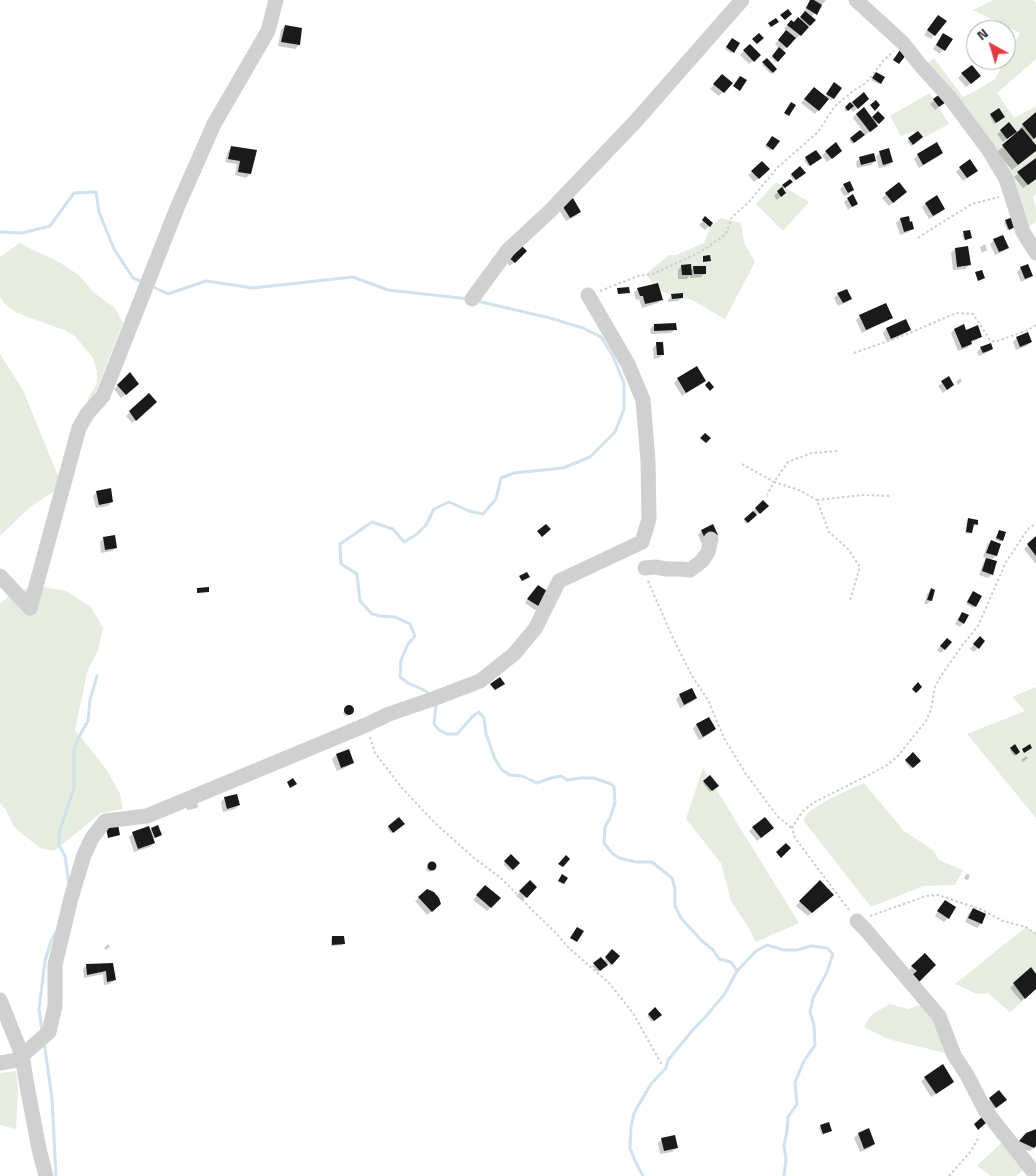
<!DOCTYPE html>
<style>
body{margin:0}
#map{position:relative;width:1036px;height:1176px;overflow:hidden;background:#fff;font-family:"Titillium Web",sans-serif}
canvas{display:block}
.north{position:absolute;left:966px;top:20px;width:50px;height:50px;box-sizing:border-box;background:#fff;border:1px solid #adadad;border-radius:50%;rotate:321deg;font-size:14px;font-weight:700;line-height:20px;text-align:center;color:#333}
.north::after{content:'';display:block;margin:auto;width:18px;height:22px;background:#e63946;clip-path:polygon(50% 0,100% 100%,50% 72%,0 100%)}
</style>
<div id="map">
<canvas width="1036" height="1176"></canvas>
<div class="north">N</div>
</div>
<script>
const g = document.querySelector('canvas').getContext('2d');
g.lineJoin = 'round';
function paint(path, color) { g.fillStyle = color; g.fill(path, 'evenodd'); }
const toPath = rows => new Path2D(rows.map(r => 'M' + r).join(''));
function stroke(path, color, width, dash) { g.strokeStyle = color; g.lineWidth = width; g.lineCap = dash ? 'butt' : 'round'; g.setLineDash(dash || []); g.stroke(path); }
const green = toPath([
 [994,0,1032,0,1036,2,1036,59,997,93,1014,118,1036,106,1036,194,1033,196,1036,208,1036,222,1027,227,1017,202,926,65,934,58,963,97,977,90,995,79,1020,33,973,10],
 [930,93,949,124,921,139,913,131,901,136,890,116],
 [776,182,809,202,783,231,756,204],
 [721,218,741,223,744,243,755,262,725,319,692,300,669,294,656,289,646,274,669,255,676,255,704,243,710,227],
 [20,243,33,250,59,262,80,276,94,293,115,308,123,323,87,414,88,398,97,384,97,371,93,358,75,336,64,330,17,313,4,303,0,297,0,257],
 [0,354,23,390,62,486,30,507,0,536],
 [38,586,66,591,91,607,103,628,98,651,88,669,75,730,106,769,120,794,123,809,101,813,54,851,40,848,14,827,6,810,0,803,0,604,12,593],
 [1036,687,1036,818,967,734,1025,711,1012,697],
 [703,768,799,923,756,942,750,930,731,901,721,863,686,819],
 [864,783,904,831,933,850,939,860,963,870,955,885,923,886,871,907,803,820,810,811,829,799],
 [1026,927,1036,934,1036,974,1030,967,1013,983,1025,999,1010,1012,988,993,977,994,955,984],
 [890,1004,909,1009,922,1004,930,1014,954,1055,888,1039,864,1027,872,1014],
 [16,1071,18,1088,16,1129,0,1125,0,1073],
 [1001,1143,1028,1166,1016,1176,991,1176,977,1166]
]);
const shadow = toPath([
 [812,0,826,0,811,18,814,20,796,39,794,38,782,52,784,53,776,62,771,58,780,49,775,44,787,31,784,29,787,25,791,22,793,23,799,20,805,13,803,12],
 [935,20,945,21,931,39,924,35],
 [285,26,299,45,295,49,278,46,281,30],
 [940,38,951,39,940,54,933,49],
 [731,41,733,52,731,53,725,49],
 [750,45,759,55,749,64,740,55],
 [767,60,776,69,771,74,762,65],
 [962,74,975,80,966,87,958,78],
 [875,75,880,83,878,84,871,80],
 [718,80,729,85,719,96,710,89],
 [833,85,840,88,833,99,831,100,828,98,815,114,801,103,810,92,825,97],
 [863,93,864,102,853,112,850,108,846,112,844,109],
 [940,95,941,105,935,110,930,104],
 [878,113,883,118,873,130,865,135,864,134,852,144,849,140,862,130,853,118,856,114,872,120],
 [1036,114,1036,136,1031,141,1036,147,1036,150,1012,170,997,152,1021,131,1019,129],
 [991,115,1002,119,994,124,990,116],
 [1001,131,1011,135,1003,142,997,134],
 [918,132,920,139,911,146,907,141],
 [771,139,772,149,771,151,765,147],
 [937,144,942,153,938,157,919,168,914,159,918,155],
 [232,147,250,174,246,178,235,175,237,164,225,162,228,151],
 [826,152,837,154,827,162,822,155],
 [880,152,892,162,888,166,879,168,876,156],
 [806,158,819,159,808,166,804,160],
 [860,158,875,161,871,165,857,168,856,162],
 [1036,159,1036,179,1023,188,1014,177],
 [800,168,804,173,794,181,790,176],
 [960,168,973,174,963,181,956,172],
 [752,172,765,173,754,182,748,175],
 [791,182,782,190,781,196,777,200,774,196,783,186],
 [844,185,853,190,849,194,844,196,840,189],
 [886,194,902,195,889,206,882,198],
 [847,199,856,204,848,210,844,202],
 [926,203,944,209,940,213,929,219,922,207],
 [563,206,579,212,576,216,566,221,559,210],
 [908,217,913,228,909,232,900,235,896,223,900,219],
 [706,218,712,223,705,230,699,225],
 [1006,221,1014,227,1007,230,1004,223],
 [964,233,971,238,964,241,962,234],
 [994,240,1008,248,1004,251,995,255,990,244],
 [985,244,987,250,982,253,980,247],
 [955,249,969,265,965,269,953,270,951,253],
 [525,251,510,266,505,261],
 [682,266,690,271,694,267,705,273,701,277,690,278,690,275,687,279,678,279,678,270],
 [1021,268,1031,275,1027,279,1021,282,1017,272],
 [638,289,662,299,658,303,642,308,639,299,636,300,634,293],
 [838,294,850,298,847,302,838,306,834,298],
 [672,296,682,297,678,301,668,302,668,300],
 [860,316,891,317,887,321,862,333,856,320],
 [905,321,909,330,906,333,887,342,883,333,886,329],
 [654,325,675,329,671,333,651,334,650,329],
 [954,330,965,331,981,336,977,340,970,343,971,344,967,348,958,351,951,333],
 [1017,338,1031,342,1027,346,1016,350,1013,342],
 [657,344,663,354,659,358,654,359,653,348],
 [981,348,992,349,988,352,979,356,977,352],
 [696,368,700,384,682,396,674,383,678,379],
 [130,374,134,388,121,398,114,389],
 [948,378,949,388,943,393,938,386],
 [960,378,962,381,958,385,956,382],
 [149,395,156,402,132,423,126,416],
 [97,492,112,502,108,506,96,508,93,496],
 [763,501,767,506,758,514,757,513,746,524,744,521],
 [969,520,976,524,975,526,972,525,971,532,969,534,965,533,967,521],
 [712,526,702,544,698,535,701,531],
 [999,531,1002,540,1001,542,995,540],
 [104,538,116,548,112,551,101,553,100,542],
 [1036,538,1036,563,1035,563,1024,549],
 [991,541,1000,544,996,556,991,560,992,574,988,578,979,575,983,563,987,558,983,557,987,545],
 [534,590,539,607,535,610,525,603],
 [931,590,931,601,927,604,924,604,927,594],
 [972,594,975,606,973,608,966,604],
 [962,613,963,623,960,627,955,624,959,617],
 [984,641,974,652,970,649,976,642],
 [943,643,944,649,941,653,937,650],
 [692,689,696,698,692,702,680,708,676,699,679,696],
 [349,707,353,710,350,715,345,716,343,713,345,709],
 [709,718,715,729,711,733,699,740,693,729,696,725],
 [1011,749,1019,752,1014,756,1010,750],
 [348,751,353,762,349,766,337,771,332,759,336,755],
 [913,754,919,761,911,769,905,762],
 [1026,756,1028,758,1023,762,1021,760],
 [710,777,717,785,710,792,703,783],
 [225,798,239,805,235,809,223,812,221,802],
 [197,802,198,806,197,808,187,810,186,806],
 [399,818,403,824,391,833,387,828],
 [753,828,768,832,757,841,749,831],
 [152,829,159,836,152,839,154,843,150,847,134,852,129,837,133,833,150,831],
 [511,856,518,863,510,871,503,864],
 [430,863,434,864,435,866,433,870,429,872,426,869,427,867],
 [966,874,970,875,968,880,964,879],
 [530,882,536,887,522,901,516,896],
 [820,882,828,899,808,916,796,906],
 [481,891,499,898,487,911,473,900],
 [419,898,436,908,427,915,415,901],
 [941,905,948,918,944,922,935,916],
 [973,910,985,915,981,924,977,928,965,922,969,913],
 [332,938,343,944,342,945,331,946,331,939],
 [108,944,110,947,106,950,104,948],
 [612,951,618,956,610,965,608,963,598,972,592,966,601,959,603,961],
 [925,955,913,986,909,970],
 [112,964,114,980,110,984,104,985,103,974,84,978,83,969,87,965],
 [1030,969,1036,975,1036,988,1021,1001,1010,988],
 [655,1009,660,1015,652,1022,647,1016],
 [925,1078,953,1082,949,1086,931,1097,921,1081],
 [999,1092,1001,1104,992,1111,986,1103],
 [821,1126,830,1131,822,1135,819,1128],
 [868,1130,874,1144,870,1148,860,1152,854,1138,858,1134],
 [1036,1131,1036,1146,1029,1151,1016,1145,1022,1138],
 [662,1139,676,1148,672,1152,660,1154,658,1143]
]);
const stream = toPath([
 [0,232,22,233,50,226,74,193,96,192,99,212,114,249,133,278,143,282],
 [151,286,168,294,206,281,253,288,353,277,388,290,469,299],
 [429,695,426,691,408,683,400,677,401,660,408,644,415,636,410,624,395,617,381,616,372,614,360,601,357,574,341,564,340,544,372,522,393,529,404,542,417,534,426,525,434,509,449,502,469,511,483,514,496,499,501,478,514,473,563,468,590,457,615,432,624,409,624,383,613,356,601,337,583,328,550,318,477,301],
 [434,702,436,705,434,724,439,730,447,734,457,734,473,716,479,712,484,718,486,734,495,759,502,770,510,775,522,776,537,783,551,778,561,776,567,780,581,778,594,778,611,784,614,787,615,803,610,818,605,827,604,843,612,853,619,858,636,862,652,862,672,878,675,889,675,906,681,918,701,940,713,950,719,959,731,962,737,971,724,995,706,1016,692,1031,668,1060,666,1068,651,1084,634,1113,631,1127,630,1148,635,1161,643,1176],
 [69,884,65,856,59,845,59,833,74,788,74,752,75,746,81,733,88,721,90,700,97,676],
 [737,971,756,951,767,945,784,950,797,950,811,946,827,948,833,954,827,972,813,998,810,1012,814,1025,815,1045,804,1061,795,1082,797,1104,788,1117,787,1131,784,1146,786,1159,784,1176],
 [42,1031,39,1009,45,961,51,941,56,932],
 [44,1042,52,1098,56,1176]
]);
const building = toPath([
 [810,0,814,0,822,5,817,15,806,8],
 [788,9,792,14,785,20,780,15],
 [805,11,816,20,810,26,800,17],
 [938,15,947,21,935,36,927,30],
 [798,17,809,27,801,36,787,25,791,20,794,22],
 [776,18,779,22,771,27,768,23],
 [285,25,302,28,300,45,281,42],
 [786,30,796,38,787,48,778,40],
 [759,33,764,38,757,44,752,39],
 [943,33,953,39,945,51,936,45],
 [732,38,740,43,734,53,726,47],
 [750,44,761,55,754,62,743,50],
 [779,47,786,53,778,62,772,56],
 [900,50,906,55,899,64,893,60],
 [767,58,777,69,773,73,762,62],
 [972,65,981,76,971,84,961,73],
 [876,72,885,77,881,84,872,78],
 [722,74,733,83,724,93,713,84],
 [740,76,747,80,740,91,733,86],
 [834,82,842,88,834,99,826,94],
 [814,87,829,99,819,111,804,99],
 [864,92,869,99,858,109,852,102],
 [940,94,946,102,939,107,933,99],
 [876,100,880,105,875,111,870,105],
 [791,102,796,105,789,116,784,113],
 [850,102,854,106,848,111,845,107],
 [864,107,878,126,870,132,856,114],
 [999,108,1005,117,996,123,990,114],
 [878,111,885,118,879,124,872,117],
 [1036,112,1036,137,1034,139,1022,124],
 [1009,122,1017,132,1007,139,1000,130],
 [1022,128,1036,145,1036,151,1018,165,1002,145],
 [860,130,865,135,854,143,850,138],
 [918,131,923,137,913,145,908,138],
 [772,136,780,141,773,150,766,145],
 [836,142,842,151,832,159,825,151],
 [937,142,943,153,923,165,917,154],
 [231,146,257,150,251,174,238,172,240,161,228,159],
 [889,148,893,162,883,165,879,151],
 [816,150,822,158,810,166,805,157],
 [874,153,876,161,861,165,859,157],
 [1036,158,1036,179,1028,185,1017,172],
 [970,159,978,171,967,178,959,167],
 [762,161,770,169,759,179,751,171],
 [800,166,806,173,796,180,791,174],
 [790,179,793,182,785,188,782,185],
 [850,181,854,190,848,193,843,184],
 [899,182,907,192,893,203,885,193],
 [782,187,786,193,781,197,777,191],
 [853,194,858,204,852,207,847,198],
 [937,195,945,209,933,216,925,203],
 [573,198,581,212,570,218,562,205],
 [705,216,713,223,710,227,702,220],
 [909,216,910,222,912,221,914,229,904,232,900,218],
 [1013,217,1017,226,1009,230,1005,220],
 [970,230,972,238,965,240,963,231],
 [1003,235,1009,248,999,252,993,239],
 [520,244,527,251,515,263,508,257],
 [968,246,971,265,957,267,955,248],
 [710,255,711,261,703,262,703,256],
 [691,264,692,275,682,275,681,265],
 [1028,264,1033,276,1025,279,1020,267],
 [693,266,706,266,706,274,694,274],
 [982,270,985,278,978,281,975,272],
 [658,283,663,300,645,304,643,296,640,296,637,288],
 [629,287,630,293,618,294,617,288],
 [847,289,852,299,843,303,837,293],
 [683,293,683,298,672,299,671,294],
 [886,303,893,318,866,330,859,315],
 [906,319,911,330,891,339,886,328],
 [676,323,677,330,654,331,654,324],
 [964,324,966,330,978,325,982,337,971,341,972,344,962,348,954,329],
 [1028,332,1032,342,1020,347,1016,337],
 [656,342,663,342,664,355,657,355],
 [991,343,993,349,983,353,980,347],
 [697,366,706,381,686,393,677,378],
 [130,372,139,384,126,395,117,385],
 [949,376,954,385,947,390,941,381],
 [709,381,714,387,710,391,705,385],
 [149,393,157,402,136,421,129,411],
 [705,433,711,438,706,443,700,438],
 [111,488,113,502,99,505,96,491],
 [763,500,769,506,760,514,755,508],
 [753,511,757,515,748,523,744,519],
 [968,518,978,520,978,525,974,524,972,533,966,532],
 [546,524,551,529,542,537,537,531],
 [713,524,718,535,706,541,701,530],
 [999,530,1006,532,1003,541,996,538],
 [115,535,117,548,105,550,103,537],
 [1036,536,1036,556,1027,544],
 [991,540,1001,544,997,556,986,553],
 [986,558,997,561,993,575,982,571],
 [527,572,530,577,522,581,519,576],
 [538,585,550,593,540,607,527,599],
 [209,587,209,592,197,593,197,588],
 [931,588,935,590,932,601,927,600],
 [973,591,982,596,976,607,967,602],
 [962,612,969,615,964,624,958,620],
 [980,636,985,641,979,649,973,644],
 [947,638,952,642,945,650,940,646],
 [500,677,505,684,495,690,490,684],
 [918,682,922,687,916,693,912,689],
 [692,688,697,698,684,705,679,694],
 '344 710a5 5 0 1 1 10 0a5 5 0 1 1-10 0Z',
 [709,717,716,729,703,737,696,724],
 [1015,744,1020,752,1016,755,1010,748],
 [1030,744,1032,748,1024,753,1022,749],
 [349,749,354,763,341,768,336,754],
 [913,752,921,761,913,768,905,760],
 [710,775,719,786,712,791,703,781],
 [293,778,297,784,290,788,287,782],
 [237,794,240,805,227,809,224,797],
 [399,817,405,824,393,833,388,826],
 [765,817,774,828,761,838,752,827],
 [118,825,120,835,108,838,106,828],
 [158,825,162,835,155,838,151,828],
 [149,826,155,843,138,849,132,832],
 [786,843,791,848,781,858,776,852],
 [511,854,520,863,513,870,504,861],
 [566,855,570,859,563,867,558,864],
 '427.5 866a4.5 4.5 0 1 1 9 0a4.5 4.5 0 1 1-9 0Z',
 [562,874,568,878,564,884,558,881],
 [530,880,537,887,527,898,519,891],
 [820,880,834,895,812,913,799,901],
 [485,885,501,898,491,908,476,895],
 [427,889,434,892,439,898,441,904,432,912,418,897],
 [945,900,956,907,949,919,937,911],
 [973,908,986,914,982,924,968,918],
 [577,927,584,931,577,942,570,938],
 [332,936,344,936,345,944,332,945],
 [612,949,620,956,612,965,605,957],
 [925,953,936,965,918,983,911,976,917,971,911,966],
 [601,957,608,965,600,971,593,963],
 [113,963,116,980,107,982,106,971,87,975,86,964],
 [1031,967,1036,974,1036,989,1025,999,1013,983],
 [655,1007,662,1015,654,1021,648,1014],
 [943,1064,954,1082,936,1094,924,1077],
 [999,1090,1007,1100,996,1108,989,1098],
 [982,1117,987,1122,978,1130,974,1124],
 [829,1122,832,1131,823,1134,820,1125],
 [869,1128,875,1144,864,1149,858,1133],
 [1036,1129,1036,1146,1034,1148,1019,1141,1026,1133],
 [675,1135,678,1148,664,1151,661,1138]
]);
const path = toPath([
 [918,238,938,225,972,204,999,197],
 [600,291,638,276,653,274,698,253,708,247,726,234,732,217,748,203,778,167,818,132,835,106,853,91,866,83,884,60,894,51],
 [854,353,905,335,956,313,973,314,990,340,995,342,1028,330,1036,325],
 [837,451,812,453,788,462,774,482,799,490,817,500,829,532,848,549,860,567,850,600],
 [742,464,774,482,767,495],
 [817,500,863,495,891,496],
 [648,581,672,636,692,676,708,700,724,738,746,774,778,817,792,828],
 [370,737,375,753,402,788,435,823,474,858,502,879,535,913,554,931,569,948,609,983,633,1013,662,1065],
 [849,910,795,838,792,828,802,812,813,803,886,766,897,757,926,721,931,709,935,687,941,676,961,647,978,626,1006,562,1028,529,1036,523],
 [870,916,926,896,938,895,980,909,1003,921,1026,927,1036,934],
 [949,1176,971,1151,979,1137]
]);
const minor = toPath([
 [856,0,903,43,921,66,950,98,988,149,1006,179,1023,232,1036,253],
 [472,299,508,250,549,212,635,122,742,0],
 [645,568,655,567,666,569,680,569,690,570,702,561,708,552,711,539],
 [0,576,30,608,79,428,87,414,103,396,177,208,214,124,268,31,276,0],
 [857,921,865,929,939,1016,954,1055,967,1075,985,1110,1036,1175],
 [0,1000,22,1055,27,1086,39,1149,46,1176],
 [0,1063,17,1060,49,1032,55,1006,55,965,71,898,84,855,92,838,105,821,147,816,366,725,389,714,433,699,480,681,514,654,535,629,559,581,642,542,649,519,648,461,643,400,628,364,588,295]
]);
paint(green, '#e6ecdf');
paint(shadow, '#0003');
stroke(stream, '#cfe2ee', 3);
paint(building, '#1a1a1a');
stroke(path, '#cdcdcd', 2, [2.5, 2.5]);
stroke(minor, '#d0d0d0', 15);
</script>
